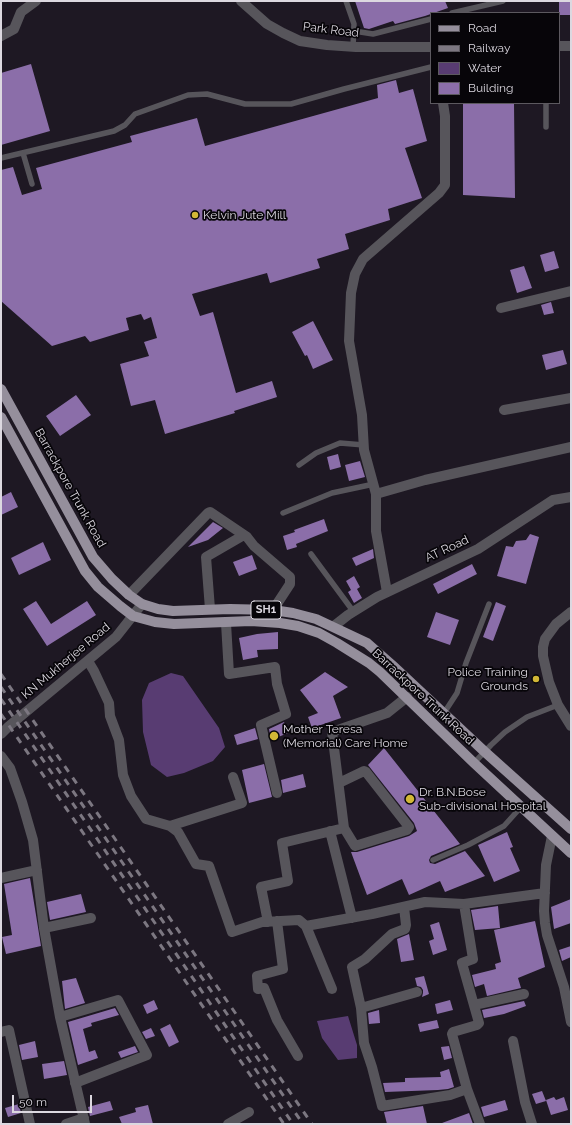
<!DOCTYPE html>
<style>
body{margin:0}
#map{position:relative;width:572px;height:1125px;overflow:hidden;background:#1e1823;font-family:Raleway,sans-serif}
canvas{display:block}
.frame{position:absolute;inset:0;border:2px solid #dcd8e0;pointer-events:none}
.legend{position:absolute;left:430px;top:12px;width:130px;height:92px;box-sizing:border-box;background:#070509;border:1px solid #5c595f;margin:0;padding:5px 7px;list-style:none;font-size:12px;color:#dcd8e0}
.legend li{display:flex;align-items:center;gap:8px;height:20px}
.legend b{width:20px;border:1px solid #5c595f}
.scale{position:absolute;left:12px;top:1095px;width:80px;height:18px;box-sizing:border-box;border:2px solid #dcd8e0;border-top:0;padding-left:5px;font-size:12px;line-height:14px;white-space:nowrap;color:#dcd8e0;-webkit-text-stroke:3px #070509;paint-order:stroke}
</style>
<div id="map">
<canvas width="572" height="1125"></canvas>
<div class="frame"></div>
<ul class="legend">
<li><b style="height:5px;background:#958f9c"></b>Road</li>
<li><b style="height:5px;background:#7c7781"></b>Railway</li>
<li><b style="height:11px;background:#583c72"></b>Water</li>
<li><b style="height:11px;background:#8b6ea9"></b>Building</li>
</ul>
<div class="scale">50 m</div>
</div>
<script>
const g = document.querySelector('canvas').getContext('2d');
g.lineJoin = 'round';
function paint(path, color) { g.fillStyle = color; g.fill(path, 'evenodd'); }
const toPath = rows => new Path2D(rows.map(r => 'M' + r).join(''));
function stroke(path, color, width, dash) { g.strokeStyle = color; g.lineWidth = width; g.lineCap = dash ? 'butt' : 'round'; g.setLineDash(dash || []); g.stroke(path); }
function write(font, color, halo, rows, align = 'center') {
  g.font = font + ' Raleway,sans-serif'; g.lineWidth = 3.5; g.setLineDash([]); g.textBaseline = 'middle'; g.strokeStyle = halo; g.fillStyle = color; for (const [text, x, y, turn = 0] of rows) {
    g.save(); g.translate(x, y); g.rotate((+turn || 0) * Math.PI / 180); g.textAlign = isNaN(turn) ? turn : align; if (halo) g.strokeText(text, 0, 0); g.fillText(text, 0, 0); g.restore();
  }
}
const water = toPath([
 [171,673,183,676,219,728,225,747,213,761,184,773,167,777,151,765,143,732,142,700,149,683],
 [348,1016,357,1045,357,1058,338,1060,322,1038,317,1021]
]);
const building = toPath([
 [355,1,445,1,448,8,425,16,395,24,393,21,369,29,364,28],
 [559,1,571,1,571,15,559,15],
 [31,64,50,131,1,145,1,73],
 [396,80,399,93,413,89,427,141,405,148,422,198,388,209,390,220,345,234,349,249,317,259,320,268,270,283,267,273,192,294,200,316,213,312,236,393,272,381,277,397,234,411,235,413,165,434,155,400,131,406,120,364,149,356,144,342,157,338,151,317,144,320,141,314,126,318,129,330,90,342,85,336,52,346,1,301,1,170,13,167,22,195,42,189,36,168,132,142,130,136,197,118,205,146,378,98,377,85],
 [463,103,514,103,515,198,463,195],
 [554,251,559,268,545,272,540,255],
 [524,266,532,288,517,293,510,270],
 [551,302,554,313,544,315,541,305],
 [313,321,333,360,313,369,307,355,305,356,292,332],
 [563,350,567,364,546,370,542,355],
 [76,395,91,415,60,436,46,416],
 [338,454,341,467,330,470,327,457],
 [360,461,365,477,349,481,345,465],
 [11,492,18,507,1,515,1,497],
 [324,519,328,531,296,544,297,547,287,550,283,536,295,532,294,530],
 [213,522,223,528,208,540,188,547],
 [530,534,539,537,526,584,497,576,506,546,513,547,516,541,526,540],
 [43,542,51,560,19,575,11,558],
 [373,549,374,558,356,566,352,558],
 [252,555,257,569,239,576,233,562],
 [472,564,477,574,438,594,433,584],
 [354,576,360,587,357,589,362,598,354,603,348,592,351,590,346,581],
 [36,601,51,624,87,601,96,615,47,646,23,609],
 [496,602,506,606,493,641,483,637],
 [436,612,459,620,450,645,427,637],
 [278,632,278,649,257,650,258,657,243,660,239,638,257,634],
 [325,672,348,687,333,696,341,718,312,728,308,717,318,713,300,690],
 [284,722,288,733,271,740,269,729],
 [255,728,258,739,237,745,234,735],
 [384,748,460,844,431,856,429,860,430,863,435,864,465,851,485,876,445,892,440,881,409,895,402,879,367,895,351,852,357,852,409,836,417,831,414,823,368,765],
 [264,764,272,797,249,803,242,770],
 [303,774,306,787,283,793,281,780],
 [507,832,513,847,510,848,520,871,494,882,478,845],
 [30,878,41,946,6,954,2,937,12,935,4,884],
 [81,894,86,912,50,920,47,902],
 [571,899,571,923,554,929,551,907],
 [498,906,500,928,475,930,471,910],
 [535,921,545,967,518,978,521,988,487,996,484,984,475,987,472,975,496,969,495,964,501,962,494,930],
 [439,922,447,950,433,955,429,941,434,939,430,925],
 [409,934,414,960,401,962,397,939],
 [571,946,571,957,562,961,559,950],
 [424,976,429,994,422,997,423,993,423,990,421,987,417,986,415,978],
 [76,978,85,1003,65,1009,62,981],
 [154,1000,158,1009,147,1014,143,1005],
 [450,1000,453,1010,437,1014,435,1004],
 [524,1001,526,1006,504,1014,484,1018,482,1010],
 [115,1008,119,1015,91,1023,92,1026,83,1029,89,1052,95,1050,98,1058,78,1065,68,1022],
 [379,1010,380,1023,369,1024,368,1013],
 [437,1020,439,1028,420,1032,418,1024],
 [170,1024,179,1042,169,1047,160,1029],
 [151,1028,155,1036,146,1039,142,1032],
 [35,1041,38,1057,22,1060,19,1045],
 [135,1046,138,1052,121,1058,118,1052],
 [449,1046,452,1058,444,1060,441,1047],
 [64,1061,67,1075,44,1079,42,1064],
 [449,1069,454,1087,448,1089,438,1090,385,1092,383,1083,405,1082,405,1078,441,1077,440,1072],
 [542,1091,546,1101,536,1104,532,1094],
 [554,1097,556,1100,564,1097,568,1110,551,1115,546,1100],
 [505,1100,508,1110,484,1117,481,1107],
 [110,1101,113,1110,90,1116,88,1107],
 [19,1104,21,1113,8,1117,5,1108],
 [148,1105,153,1124,122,1124,119,1117,136,1112,135,1108],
 [423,1106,427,1124,387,1124,384,1112],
 [469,1113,473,1124,442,1124,442,1123]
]);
const service = toPath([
 [346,1,354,24,353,47],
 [452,13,503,1],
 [354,31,373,34,431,19],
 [546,103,546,127],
 [23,153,32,184],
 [1,158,114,131,125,125,135,114,188,95,207,94,245,104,291,104,344,89,431,67],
 [299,465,316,453,340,443,364,445],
 [283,513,332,493,374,484],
 [311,554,353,611],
 [444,713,457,693,466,663,489,604],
 [474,763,491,745,505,732,527,717,558,705],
 [433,860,468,845,504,826,521,807]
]);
const minor = toPath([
 [1,36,14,29,21,12,36,1],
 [501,308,571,291],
 [504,410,571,398],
 [376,494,425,480,571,447],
 [387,592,376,531,376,494,364,450,362,415,349,341,351,293,355,274,363,259,439,193,445,185,445,116,443,103],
 [129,595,208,513,210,512,247,537,254,546,290,577,290,584,273,610],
 [210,609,206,557,244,535],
 [571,612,556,624,545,639,543,647,543,656,549,682,558,705,571,726],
 [226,623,229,674,275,667,277,684,286,714,261,725,277,793],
 [334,626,348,615,377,597,478,549,553,500,571,497],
 [88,661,94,671,109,703,110,716,119,740,123,775,131,796,146,819,170,826,178,832,196,864,209,866,232,932,262,922,299,920,306,926,372,914,425,902,464,904,545,893],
 [1,756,10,768,22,802,33,840,44,928,60,1017,85,1124],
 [339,783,364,771,366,772,409,827,407,830,355,846,344,828],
 [170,826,242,803,233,777],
 [330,831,352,918],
 [552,836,546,865,544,911,545,923,547,935,564,987,571,1022],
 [1,878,37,870],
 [464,904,473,959,462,963,479,1023,477,1025,453,1032,452,1034,467,1089,480,1124],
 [404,907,406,925,405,929,392,934,365,959,352,967,361,1008,364,1043,372,1067,382,1106,450,1095,467,1089],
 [277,921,283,969,257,976,258,989,264,988,277,1020,298,1056],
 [268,922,261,887,288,881,282,843,344,828,332,732,387,713,407,697],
 [306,926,332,989],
 [44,928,91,918],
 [474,1005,524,994],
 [361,1008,417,992],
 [60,1017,118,1000,147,1055,75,1083],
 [1,1032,9,1030,30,1124],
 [513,1041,525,1102,532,1124],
 [66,1124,84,1118],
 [228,1124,249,1112]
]);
const tertiary = toPath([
 [241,1,267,24,283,33,300,41,327,45,356,47,431,47],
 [559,46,571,46],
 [1,734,9,726,116,637,142,604]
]);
const primary = toPath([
 [1,389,93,557,112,579,129,595,142,604,158,609,173,611,230,609,273,610,293,613,316,619,367,643,392,665,485,752,571,829],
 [1,417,85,571,98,587,120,606,133,616,155,622,174,624,251,621,280,623,298,626,319,633,337,643,369,663,380,672,474,763,571,853]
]);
const rail = toPath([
 [1,674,312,1124],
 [1,687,303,1124],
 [1,699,293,1124],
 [1,714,284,1124]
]);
const markers = [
 [195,215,4,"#d2b736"],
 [536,679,4,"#d2b736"],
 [274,736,5,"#d2b736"],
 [410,799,5,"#d2b736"]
];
const shields = [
 [266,610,30]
];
const shieldNames = [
 ["SH1",266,610]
];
const streetNames = [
 ["Park Road",331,30,7],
 ["Barrackpore Trunk Road",70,488,61],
 ["AT Road",447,549,-25],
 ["KN Mukherjee Road",66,661,-40],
 ["Barrackpore Trunk Road",423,697,43]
];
const poiNames = [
 ["Kelvin Jute Mill",203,215],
 ["Police Training",528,672,"right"],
 ["Grounds",528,686,"right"],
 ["Mother Teresa",283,729],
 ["(Memorial) Care Home",283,743],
 ["Dr. B.N.Bose",419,792],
 ["Sub-divisional Hospital",419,806]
];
paint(water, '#583c72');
paint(building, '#8b6ea9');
stroke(service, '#57555b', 5.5);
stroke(minor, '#57555b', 10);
stroke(tertiary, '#57555b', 10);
stroke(primary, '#958f9c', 10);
stroke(rail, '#7c7781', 3, [7, 7]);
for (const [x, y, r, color] of markers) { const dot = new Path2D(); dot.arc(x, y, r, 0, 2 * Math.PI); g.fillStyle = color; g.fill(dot); stroke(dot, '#070509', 1.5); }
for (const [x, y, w] of shields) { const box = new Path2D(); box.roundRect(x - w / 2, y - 9, w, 18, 3); g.fillStyle = '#070509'; g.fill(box); stroke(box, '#dcd8e0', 1); }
write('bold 11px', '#dcd8e0', null, shieldNames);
write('12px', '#dcd8e0', '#070509', streetNames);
write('12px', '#dcd8e0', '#070509', poiNames, 'left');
</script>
